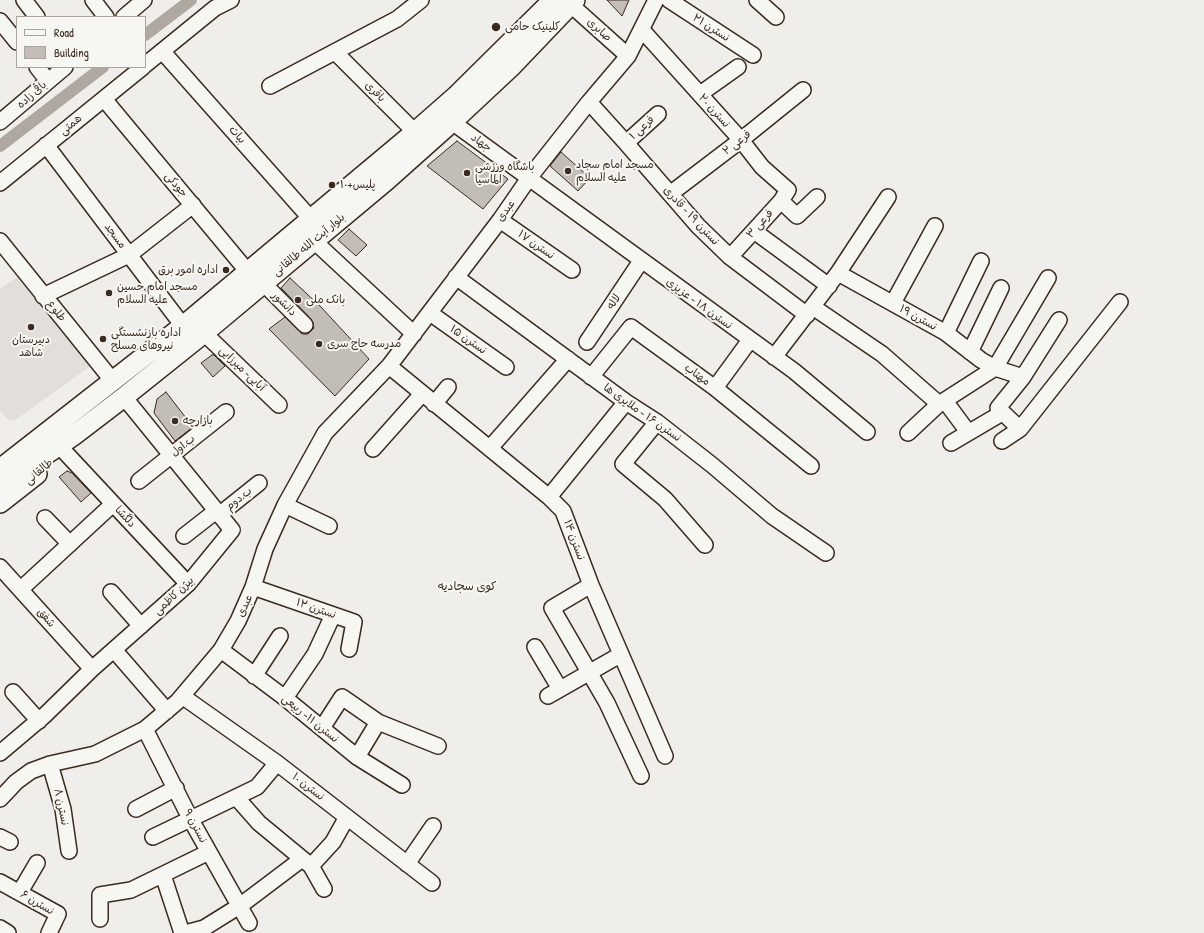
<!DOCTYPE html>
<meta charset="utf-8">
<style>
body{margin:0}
#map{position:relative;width:1204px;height:933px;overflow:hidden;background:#efeeea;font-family:"Patrick Hand",sans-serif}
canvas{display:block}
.legend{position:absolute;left:16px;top:16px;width:130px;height:52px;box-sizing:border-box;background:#f6f6f2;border:1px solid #aba49d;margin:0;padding:5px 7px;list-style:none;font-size:12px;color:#3b2a1e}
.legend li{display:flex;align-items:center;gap:8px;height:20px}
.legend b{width:20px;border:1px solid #aba49d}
</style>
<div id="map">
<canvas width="1204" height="933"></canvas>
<ul class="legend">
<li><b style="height:5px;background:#f6f6f2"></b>Road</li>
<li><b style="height:11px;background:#c2bdb7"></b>Building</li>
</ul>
</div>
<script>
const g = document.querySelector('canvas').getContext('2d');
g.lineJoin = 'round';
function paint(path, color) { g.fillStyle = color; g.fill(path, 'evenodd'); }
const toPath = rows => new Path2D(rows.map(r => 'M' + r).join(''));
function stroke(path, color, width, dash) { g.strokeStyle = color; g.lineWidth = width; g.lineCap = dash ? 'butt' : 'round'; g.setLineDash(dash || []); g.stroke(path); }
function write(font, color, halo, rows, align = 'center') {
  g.font = font + ' "Patrick Hand","Playpen Sans Arabic",sans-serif'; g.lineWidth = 4; g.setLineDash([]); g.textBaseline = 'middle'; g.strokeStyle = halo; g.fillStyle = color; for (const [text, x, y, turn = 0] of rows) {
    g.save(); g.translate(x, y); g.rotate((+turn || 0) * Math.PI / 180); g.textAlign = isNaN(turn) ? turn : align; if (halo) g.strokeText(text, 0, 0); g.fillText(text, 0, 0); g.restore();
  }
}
const built = toPath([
 [20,275,92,365,14,421,7,419,0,411,0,289]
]);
const canal = toPath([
 [145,35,191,0],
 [0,146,103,67]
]);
const building = toPath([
 [607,0,629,0,622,16,607,0],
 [457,141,508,179,483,209,427,166,457,141],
 [561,152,590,178,578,191,550,166,561,152],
 [349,229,367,245,356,256,338,240,349,229],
 [290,278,321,307,369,359,335,396,269,329,285,317,302,334,308,334,314,328,311,319,281,288,290,278],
 [212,355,214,355,225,366,213,377,201,363,212,355],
 [166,392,193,427,175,441,154,413,157,399,166,392],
 [67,471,72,473,91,493,81,502,59,477,67,471]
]);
const minor = toPath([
 [24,0,37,17],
 [93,0,106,17],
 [669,0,753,55],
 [757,0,776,17],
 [571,5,628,56],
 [124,17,144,0],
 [0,21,17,42],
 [642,30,741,140,762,167,788,190,781,201,730,257],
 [162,51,311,219],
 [335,52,415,132],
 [145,65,215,8,231,0],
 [37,67,48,81],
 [270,86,397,19,421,0],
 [700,94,738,67],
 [104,99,248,272],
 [589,102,626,143,698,226,730,257,807,315],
 [0,122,65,67],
 [452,122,794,371,867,432],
 [626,143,658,114],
 [46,145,183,326],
 [0,183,143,67],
 [670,194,741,140,803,90],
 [781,201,797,216,817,197],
 [500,220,572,270],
 [754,231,829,286],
 [0,241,112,380],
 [314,241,414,334],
 [838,273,946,333,981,360,995,368,1023,377],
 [456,277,626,402,657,422,712,465,772,516,826,553],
 [263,283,305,325],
 [43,296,129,255,193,205],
 [893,303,935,226],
 [813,307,882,354,939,404],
 [430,313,506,367],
 [204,333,279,405],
 [946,333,981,261],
 [587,342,641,261],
 [970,352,1001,288],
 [774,357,838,273,888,197],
 [389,366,549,497,563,511,591,585,665,756],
 [591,377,631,327,715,388,811,466],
 [715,388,750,340],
 [945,401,968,432],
 [434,404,448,387],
 [657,422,623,464,665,499,705,545],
 [1020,429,998,408,1023,377,1059,320],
 [908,433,939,404,995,368,1048,278],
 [1002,441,1020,429,1120,302],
 [951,443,1002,413],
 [490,448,568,359],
 [373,449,422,394],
 [63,450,188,584],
 [139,481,226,412],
 [549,497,626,402],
 [285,505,329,526],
 [219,515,259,483],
 [45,518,70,544],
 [184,536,216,511],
 [0,567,92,669],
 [591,585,552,608,607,703,641,776],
 [253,587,354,622,349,649],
 [21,589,113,504],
 [111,592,141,626],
 [535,647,560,689],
 [221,650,285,698,357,757,402,785],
 [115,651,167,711],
 [254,676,280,636],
 [13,692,39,721],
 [182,696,277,763,432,883],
 [548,696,620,655],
 [285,698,315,654,333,615],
 [322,728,342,697,378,722,438,746],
 [145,729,191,820,249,923],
 [0,753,45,715,92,669,188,584,232,530,124,397],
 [357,757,378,722],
 [50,764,63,809,69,851],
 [236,797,259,823,311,866,324,889],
 [0,799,16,782,31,771,50,764,95,754,145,729,177,702,221,650,238,621,253,587,265,549,285,505,325,433,389,366,500,220,529,178,589,102,628,56,656,0],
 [136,809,176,788],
 [0,837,10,842],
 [153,837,257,787,277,763],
 [407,864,433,826],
 [311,866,333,842,347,817],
 [163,875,182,933],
 [0,882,58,914,49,933],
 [20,892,37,863],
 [100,919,100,895,131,890,209,852],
 [0,928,8,933],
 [185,933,204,928,241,905,302,859]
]);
const major = toPath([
 [0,469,183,326,415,132,456,96,553,0],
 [0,486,73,436,124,397,204,333,387,180,452,122,512,66,575,0],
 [0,503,37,474]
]);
const markers = [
 [496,27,5,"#3b2a1e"],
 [568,171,4,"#3b2a1e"],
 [467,173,4,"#3b2a1e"],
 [332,185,4,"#3b2a1e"],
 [226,270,4,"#3b2a1e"],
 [109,293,4,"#3b2a1e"],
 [298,300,4,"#3b2a1e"],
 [31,327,4,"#3b2a1e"],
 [103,339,4,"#3b2a1e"],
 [319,344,4,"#3b2a1e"],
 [175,421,4,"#3b2a1e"]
];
const poiNames = [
 ["کلینیک حامی",505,27],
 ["مسجد امام سجاد",576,165],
 ["علیه السلام",576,178],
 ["باشگاه ورزشی",475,167],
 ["الماسیا",475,180],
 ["پلیس+۱۰",340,185],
 ["اداره امور برق",218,270,"right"],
 ["مسجد امام حسین",117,287],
 ["علیه السلام",117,300],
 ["بانک ملی",306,300],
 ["اداره بازنشستگی",111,333],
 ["نیروهای مسلح",111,346],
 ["دبیرستان",31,340,"center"],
 ["شاهد",31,353,"center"],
 ["مدرسه حاج سری",327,344],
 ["بازارچه",183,421]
];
const streetNames = [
 ["نسترن ۲۱",711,28,33],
 ["صابری",599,30,42],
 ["باقری",375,92,45],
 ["باقی زاده",32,95,-41],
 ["نسترن ۲۰",714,111,48],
 ["همتی",71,125,-39],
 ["فرعی ۱",642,128,-42],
 ["بیات",237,135,48],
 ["جهاد",481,143,36],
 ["فرعی ۲",737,143,-38],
 ["جودکی",176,185,50],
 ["عبدی",506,211,-55],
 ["نسترن ۱۹ - قادری",691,216,47],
 ["فرعی ۳",760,224,-48],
 ["مسجد",115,236,53],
 ["بلوار آیت الله طالقانی",309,245,-40],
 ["نسترن ۱۷",536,245,35],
 ["لاله",614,302,-56],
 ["دانشور",284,304,45],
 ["نسترن ۱۸ - عزیزی",699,304,36],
 ["طلوع",56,311,51],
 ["نسترن ۱۹",918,318,29],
 ["نسترن ۱۵",468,340,35],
 ["آبایی- میرزایی",242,369,44],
 ["مهتاب",697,375,36],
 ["نسترن ۱۶ - ملایری ها",642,413,35],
 ["ب.اول",183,446,-39],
 ["طالقانی",39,472,-41],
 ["ب.دوم",239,499,-39],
 ["دلگشا",125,517,47],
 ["نسترن ۱۴",574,540,70],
 ["بیژن کاظمی",174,596,-43],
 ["عبدی",245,606,-66],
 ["نسترن ۱۲",316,609,19],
 ["شفق",46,618,48],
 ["نسترن ۱۱- ربیعی",310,719,39],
 ["نسترن ۱۰",308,787,38],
 ["نسترن ۸",61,807,78],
 ["نسترن ۹",195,826,62],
 ["نسترن ۶",37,903,31]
];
const neighbourhoodNames = [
 ["کوی سجادیه",467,587]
];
paint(built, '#e2dfdb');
stroke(canal, '#afa8a1', 12);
paint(building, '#c2bdb7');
stroke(building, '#3b2a1e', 1);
stroke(minor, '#3b2a1e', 18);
stroke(major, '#3b2a1e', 22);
stroke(minor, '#f6f6f2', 15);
stroke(major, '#f6f6f2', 19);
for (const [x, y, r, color] of markers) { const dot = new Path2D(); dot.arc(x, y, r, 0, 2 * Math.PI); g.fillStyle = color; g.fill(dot); stroke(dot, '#f6f6f2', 1.5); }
write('11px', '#3b2a1e', '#f6f6f2', poiNames, 'left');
write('11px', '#3b2a1e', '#f6f6f2', streetNames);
write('12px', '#3b2a1e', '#f6f6f2', neighbourhoodNames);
</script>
